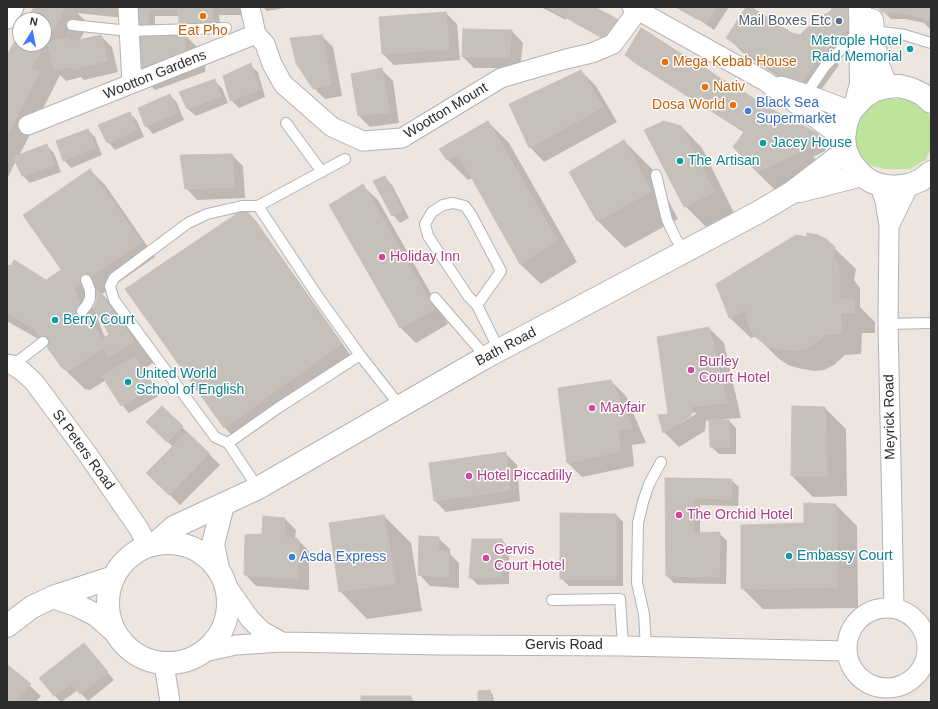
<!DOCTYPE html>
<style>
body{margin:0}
#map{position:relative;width:938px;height:709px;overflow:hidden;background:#eee5df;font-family:Helvetica,sans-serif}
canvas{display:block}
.frame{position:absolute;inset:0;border:8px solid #2c2c2c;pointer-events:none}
.north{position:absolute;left:12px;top:12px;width:40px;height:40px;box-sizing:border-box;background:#fff;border:1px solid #ababab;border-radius:50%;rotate:10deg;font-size:11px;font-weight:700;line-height:16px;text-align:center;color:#2c2c2c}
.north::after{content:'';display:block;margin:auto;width:14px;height:18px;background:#3f7bfb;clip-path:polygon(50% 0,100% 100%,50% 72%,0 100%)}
</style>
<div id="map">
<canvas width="938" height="709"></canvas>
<div class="frame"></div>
<div class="north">N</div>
</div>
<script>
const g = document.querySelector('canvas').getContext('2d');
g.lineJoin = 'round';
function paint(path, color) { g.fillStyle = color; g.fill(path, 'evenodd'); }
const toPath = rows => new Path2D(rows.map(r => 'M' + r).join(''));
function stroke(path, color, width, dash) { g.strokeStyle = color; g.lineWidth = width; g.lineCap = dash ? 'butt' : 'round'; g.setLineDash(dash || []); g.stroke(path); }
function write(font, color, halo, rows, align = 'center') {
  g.font = font + ' Helvetica,sans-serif'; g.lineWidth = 3; g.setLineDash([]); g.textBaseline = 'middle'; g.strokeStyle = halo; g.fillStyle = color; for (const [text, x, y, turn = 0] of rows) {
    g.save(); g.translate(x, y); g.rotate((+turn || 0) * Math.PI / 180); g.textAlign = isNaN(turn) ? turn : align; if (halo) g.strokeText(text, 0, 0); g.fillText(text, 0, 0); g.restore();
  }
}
const green = toPath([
 [889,99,901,99,914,102,926,110,931,118,931,150,925,160,910,169,884,169,869,165,861,156,855,144,854,132,857,121,865,109,875,102]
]);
const shadow = toPath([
 [35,7,241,7,243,15,219,15,221,31,180,16,155,16,155,36,185,35,206,56,205,72,155,90,134,69,141,36,133,28,133,19,77,13,89,24,79,41,101,36,112,47,118,72,84,80,81,77,66,81,60,75,19,156,46,145,54,153,61,172,30,183,23,176,16,161,7,179,7,64,10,59,7,56,20,34,20,44,44,44,44,20,28,20],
 [263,7,291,7,267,11],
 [541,7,592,7,612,44,566,18,566,20],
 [675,7,729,7,714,30,698,19,698,20],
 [747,7,749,7,791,34,801,36,833,10,832,7,861,33,832,57,839,65,816,97,810,98,743,53,728,38],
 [840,33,841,35,825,50,824,49],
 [879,7,931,7,931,30,924,23,906,19,891,19],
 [446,13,457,24,460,60,394,65,383,54,380,18],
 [464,30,512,31,523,43,520,68,474,68,463,57],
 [322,36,333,47,342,96,325,99,314,88],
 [626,55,762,105,816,134,826,144,825,151,813,157,818,161,805,168,811,177,778,193,757,172,745,133,633,62],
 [250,65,258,72,265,97,239,108,231,100],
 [382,70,393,81,399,123,370,127,359,116,352,75],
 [581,71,596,86,617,122,544,162,530,147],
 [214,81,222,88,228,103,196,116,188,109,180,93],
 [170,95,177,103,184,120,153,134,146,126],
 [130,113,137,121,144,137,115,150,108,142],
 [488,122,509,143,577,262,541,284,520,264,473,178,468,180,447,159],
 [681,126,702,148,734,213,706,227,685,206],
 [88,130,95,137,102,155,71,168,64,160],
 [624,141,652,169,678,219,625,248,598,221,571,173],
 [232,155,243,166,245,198,197,200,186,188],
 [90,170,105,185,155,257,102,294,118,310,154,362,144,369,160,395,129,413,122,405,106,380,90,390,85,389,63,368,45,343,7,321,7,266,46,282,63,270],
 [98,296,98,299,94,309,89,302],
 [95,310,111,335,106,338,103,333],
 [385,177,392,185,409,218,400,223,393,215],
 [363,186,378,200,448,324,416,343,401,328,331,205],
 [245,209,256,221,351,356,236,439,224,427],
 [834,248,856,269,854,280,860,288,860,307,875,322,875,333,862,333,861,354,845,355,834,365,824,370,814,371,798,368,788,365,778,358,756,336,751,338,730,318,717,284],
 [709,328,724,343,741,418,724,419,724,421,729,421,736,428,736,454,719,454,711,447,710,420,706,421,705,431,679,447,664,432],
 [695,412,696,414,681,423,681,420],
 [611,381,626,396,646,443,632,445,634,466,582,477,568,463],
 [162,407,220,465,180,505,148,473,173,447,147,422],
 [825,408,846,429,847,496,813,497,792,476],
 [505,453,517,465,520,501,446,512,435,501,430,464],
 [666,479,731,480,739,487,738,506,700,505,700,533,719,533,727,541,726,584,674,583,667,576],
 [836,505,857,526,858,608,763,609,742,588,805,524],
 [616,515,623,522,623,586,569,586,561,578],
 [384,516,411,543,422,611,367,619,340,591],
 [285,519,296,530,295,539,298,540,309,551,309,590,256,586,245,574,263,535],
 [438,538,450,549,450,554,459,563,459,588,430,586,419,574],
 [502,540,509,548,509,584,478,585,470,577],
 [84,644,114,680,88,701,78,690,61,702,54,695],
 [8,666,41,696,36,702,7,702],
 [490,691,493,695,494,702,479,702],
 [410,697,415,702,362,702]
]);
const building = toPath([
 [34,7,66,7,30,70,7,68,7,62,9,58,7,57,7,55,20,32,20,44,44,44,44,20,27,20,34,7],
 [131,7,148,7,148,28,132,29,131,7],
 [148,7,163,7,163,9,148,9,148,7],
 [163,7,178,7,178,9,163,9,163,7],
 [178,7,193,7,194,25,179,25,178,7],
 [193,7,211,7,214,24,194,25,193,7],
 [547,7,561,7,558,13,547,7],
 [561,7,574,7,568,18,558,13,561,7],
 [574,7,587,7,577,24,568,18,574,7],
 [587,7,594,7,598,9,587,29,577,24,587,7],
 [679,7,694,7,690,14,679,7],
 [694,7,704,7,697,18,690,14,694,7],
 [704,7,717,7,706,24,697,18,704,7],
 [746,7,751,7,792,33,800,35,806,29,825,49,801,82,795,84,726,38,746,7],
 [831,7,851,7,852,17,832,10,831,7],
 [878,7,898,7,897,12,882,12,878,7],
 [898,7,918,7,915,16,897,12,898,7],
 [918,7,931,7,931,21,915,16,918,7],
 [598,9,610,15,598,35,587,29,598,9],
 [832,10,852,17,854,25,837,37,821,17,832,10],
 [446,12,449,49,382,54,379,17,446,12],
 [610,15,620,21,608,41,598,35,610,15],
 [821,17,837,37,825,49,806,29,821,17],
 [641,28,654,36,636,63,625,55,641,28],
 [463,29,512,30,509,57,462,57,463,29],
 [185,34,185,51,133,70,136,36,185,34],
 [101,35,107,61,72,69,71,66,54,70,47,42,69,38,70,42,101,35],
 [322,35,331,85,313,89,296,63,290,38,322,35],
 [654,36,666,44,649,71,636,63,654,36],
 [666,44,680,53,663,80,649,71,666,44],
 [680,53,694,61,677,89,663,80,680,53],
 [694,61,707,69,689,97,677,89,694,61],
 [251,63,258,90,230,101,223,76,251,63],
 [7,68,40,71,7,135,7,68],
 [382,68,389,112,358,116,351,74,382,68],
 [707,69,720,78,703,105,689,97,707,69],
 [581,70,603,107,529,148,509,104,581,70],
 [720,78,736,87,719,115,703,105,720,78],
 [215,79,221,96,187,109,179,92,215,79],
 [736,87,747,94,730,122,719,115,736,87],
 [170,94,177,112,145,127,138,108,170,94],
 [747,94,763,105,745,131,730,122,747,94],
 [763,105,806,127,798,140,754,118,763,105],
 [130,112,137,130,107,143,98,125,130,112],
 [754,118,798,140,785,147,791,156,757,172,733,147,754,118],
 [488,121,557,240,520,264,458,154,447,160,439,149,488,121],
 [664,121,681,126,714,192,684,207,644,130,664,121],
 [806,127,817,133,819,136,817,143,791,156,785,147,798,140,806,127],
 [88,129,95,147,63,161,56,141,88,129],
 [624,140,651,191,597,221,569,172,624,140],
 [47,144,54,165,22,176,13,157,47,144],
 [232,154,234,187,185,189,180,155,232,154],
 [90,169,141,242,74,288,23,215,90,169],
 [385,176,402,211,392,216,373,181,385,176],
 [363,184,434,309,400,328,329,205,363,184],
 [245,208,341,344,224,428,125,289,245,208],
 [807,233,818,235,826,239,835,247,833,258,839,266,839,300,854,300,854,313,841,312,841,333,824,335,813,345,803,349,792,350,776,348,766,345,755,337,750,327,745,310,729,318,716,284,796,235,807,237,807,233],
 [14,260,46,280,61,270,74,288,82,311,103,340,109,334,94,308,97,299,97,288,134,341,109,357,103,348,69,370,63,369,33,328,7,313,7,265,11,266,14,260],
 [709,327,727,403,692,406,691,416,663,433,658,415,668,414,657,337,709,327],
 [135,357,153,387,121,406,102,376,135,357],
 [611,380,632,428,618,430,620,451,567,463,558,388,611,380],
 [162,406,183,426,167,442,146,422,162,406],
 [792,406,825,407,827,476,791,476,792,406],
 [709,420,729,420,729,447,710,447,709,420],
 [187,432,209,453,169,495,146,473,187,432],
 [506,452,510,490,434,501,429,463,506,452],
 [665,478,732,479,731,499,693,498,693,533,720,532,719,577,666,576,665,478],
 [804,503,836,504,837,587,741,589,741,525,804,523,804,503],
 [560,513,616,514,616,579,560,579,560,513],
 [384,515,395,583,339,592,329,523,384,515],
 [263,516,285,518,284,537,298,539,298,579,244,575,245,535,262,534,263,516],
 [419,536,439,537,438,551,448,551,449,577,418,575,419,536],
 [472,539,502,539,502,577,469,578,472,539],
 [84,643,108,672,80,694,71,683,54,696,39,678,84,643],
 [8,665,31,684,14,702,7,702,8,665],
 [490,690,491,702,478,702,478,691,490,690],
 [361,696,411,696,411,702,361,702,361,696]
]);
const service = toPath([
 [72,25,129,31,226,28],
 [874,35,882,32,905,35,931,43],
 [806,94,825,66,853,37,859,36],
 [286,123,322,172],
 [656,175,667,220,676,239,685,251],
 [258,206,345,159],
 [435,298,486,357],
 [477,305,468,296,428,236,425,224,432,212,443,205,453,203,465,206,472,216,501,271,477,305,499,350],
 [82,311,87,305,90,298,90,290,86,280],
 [888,324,931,323],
 [13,365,43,342],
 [228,443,215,437,114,300,110,286,114,278,188,223,207,214,242,206,258,206,319,298,360,355],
 [258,488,228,443,278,408,360,355,400,406],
 [552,600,620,599,623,646],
 [646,647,644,614,637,583,638,523,643,502,649,484,661,462]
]);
const minor = toPath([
 [128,7,132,84],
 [632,7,765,81,844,139],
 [7,19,14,7],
 [256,34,265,44,272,64,283,84,332,127,363,141,402,138,501,78,566,59,592,53,613,44,638,10],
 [781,86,806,94,851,111],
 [28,125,256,34,250,7],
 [880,185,885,201,889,226,888,324,894,608],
 [889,226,909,185],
 [7,364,13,365,22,371,34,382,86,452,139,529,148,546],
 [226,585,250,619,262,631,282,642],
 '847 648a40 40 0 1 1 80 0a40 40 0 1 1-80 0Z',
 [204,652,236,645,282,642,442,645,623,646,846,651],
 [164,664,170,702]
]);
const secondary = toPath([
 [872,20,877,63,887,87],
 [931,102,922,94,911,89,899,86,887,87,875,90,864,97,851,111,846,124,844,139,846,151,852,164,862,175,870,181,880,185,894,187,909,185,921,180,931,172],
 [855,106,861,84,860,7],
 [800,191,862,175],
 '108 603a60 60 0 1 1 120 0a60 60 0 1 1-120 0Z',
 [155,544,174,527,258,488,486,357,757,213,791,193,846,151],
 [218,569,213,544,223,505],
 [53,597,76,605,96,615,113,630],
 [7,626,32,607,53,597,114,577]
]);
const markers = [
 [203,16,4,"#e8710a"],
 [839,21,4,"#5c6f8a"],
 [910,49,4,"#0f9aa8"],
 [665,62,4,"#e8710a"],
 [705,87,4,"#e8710a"],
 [733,105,4,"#e8710a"],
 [748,111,4,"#3f7fe0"],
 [763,143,4,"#0f9aa8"],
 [680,161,4,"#0f9aa8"],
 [382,257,4,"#d1479c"],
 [55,320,4,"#0f9aa8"],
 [691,370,4,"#d1479c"],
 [128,382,4,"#0f9aa8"],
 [592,408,4,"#d1479c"],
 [469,476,4,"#d1479c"],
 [679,515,4,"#d1479c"],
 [789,556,4,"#0f9aa8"],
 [292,557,4,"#3f7fe0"],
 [486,558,4,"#d1479c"]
];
const serviceNames = [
 ["Mail Boxes Etc",831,21]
];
const foodNames = [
 ["Eat Pho",203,31,"center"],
 ["Mega Kebab House",673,62],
 ["Nativ",713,87],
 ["Dosa World",725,105,"right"]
];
const cultureNames = [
 ["Metrople Hotel",902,41,"right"],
 ["Raid Memorial",902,57,"right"],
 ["Jacey House",771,143],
 ["The Artisan",688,161],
 ["Berry Court",63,320],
 ["United World",136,374],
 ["School of English",136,390],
 ["Embassy Court",797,556]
];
const streetNames = [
 ["Wootton Gardens",155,75,-22],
 ["Wootton Mount",446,111,-31],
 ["Bath Road",506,347,-28],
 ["Meyrick Road",890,417,-91],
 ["St Peters Road",83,450,54],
 ["Gervis Road",564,645]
];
const shopNames = [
 ["Black Sea",756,103],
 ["Supermarket",756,119],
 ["Asda Express",300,557]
];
const hotelNames = [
 ["Holiday Inn",390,257],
 ["Burley",699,362],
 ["Court Hotel",699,378],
 ["Mayfair",600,408],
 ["Hotel Piccadilly",477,476],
 ["The Orchid Hotel",687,515],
 ["Gervis",494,550],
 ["Court Hotel",494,566]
];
paint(green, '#bee49b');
paint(shadow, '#0003');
paint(building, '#c6c0ba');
stroke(building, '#cac1b8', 1);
stroke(service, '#afb3bc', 12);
stroke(minor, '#afb3bc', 21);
stroke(secondary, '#afb3bc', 24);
stroke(service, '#fff', 10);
stroke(minor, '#fff', 19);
stroke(secondary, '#fff', 22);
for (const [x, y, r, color] of markers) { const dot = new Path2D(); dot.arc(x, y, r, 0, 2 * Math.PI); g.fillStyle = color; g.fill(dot); stroke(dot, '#fff', 1.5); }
write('14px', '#4e5e75', '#fff', serviceNames, 'right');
write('14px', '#c56008', '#fff', foodNames, 'left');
write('14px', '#0d838f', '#fff', cultureNames, 'left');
write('14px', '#2c2c2c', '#fff', streetNames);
write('14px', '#366cbe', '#fff', shopNames, 'left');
write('14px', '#b23c85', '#fff', hotelNames, 'left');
</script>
